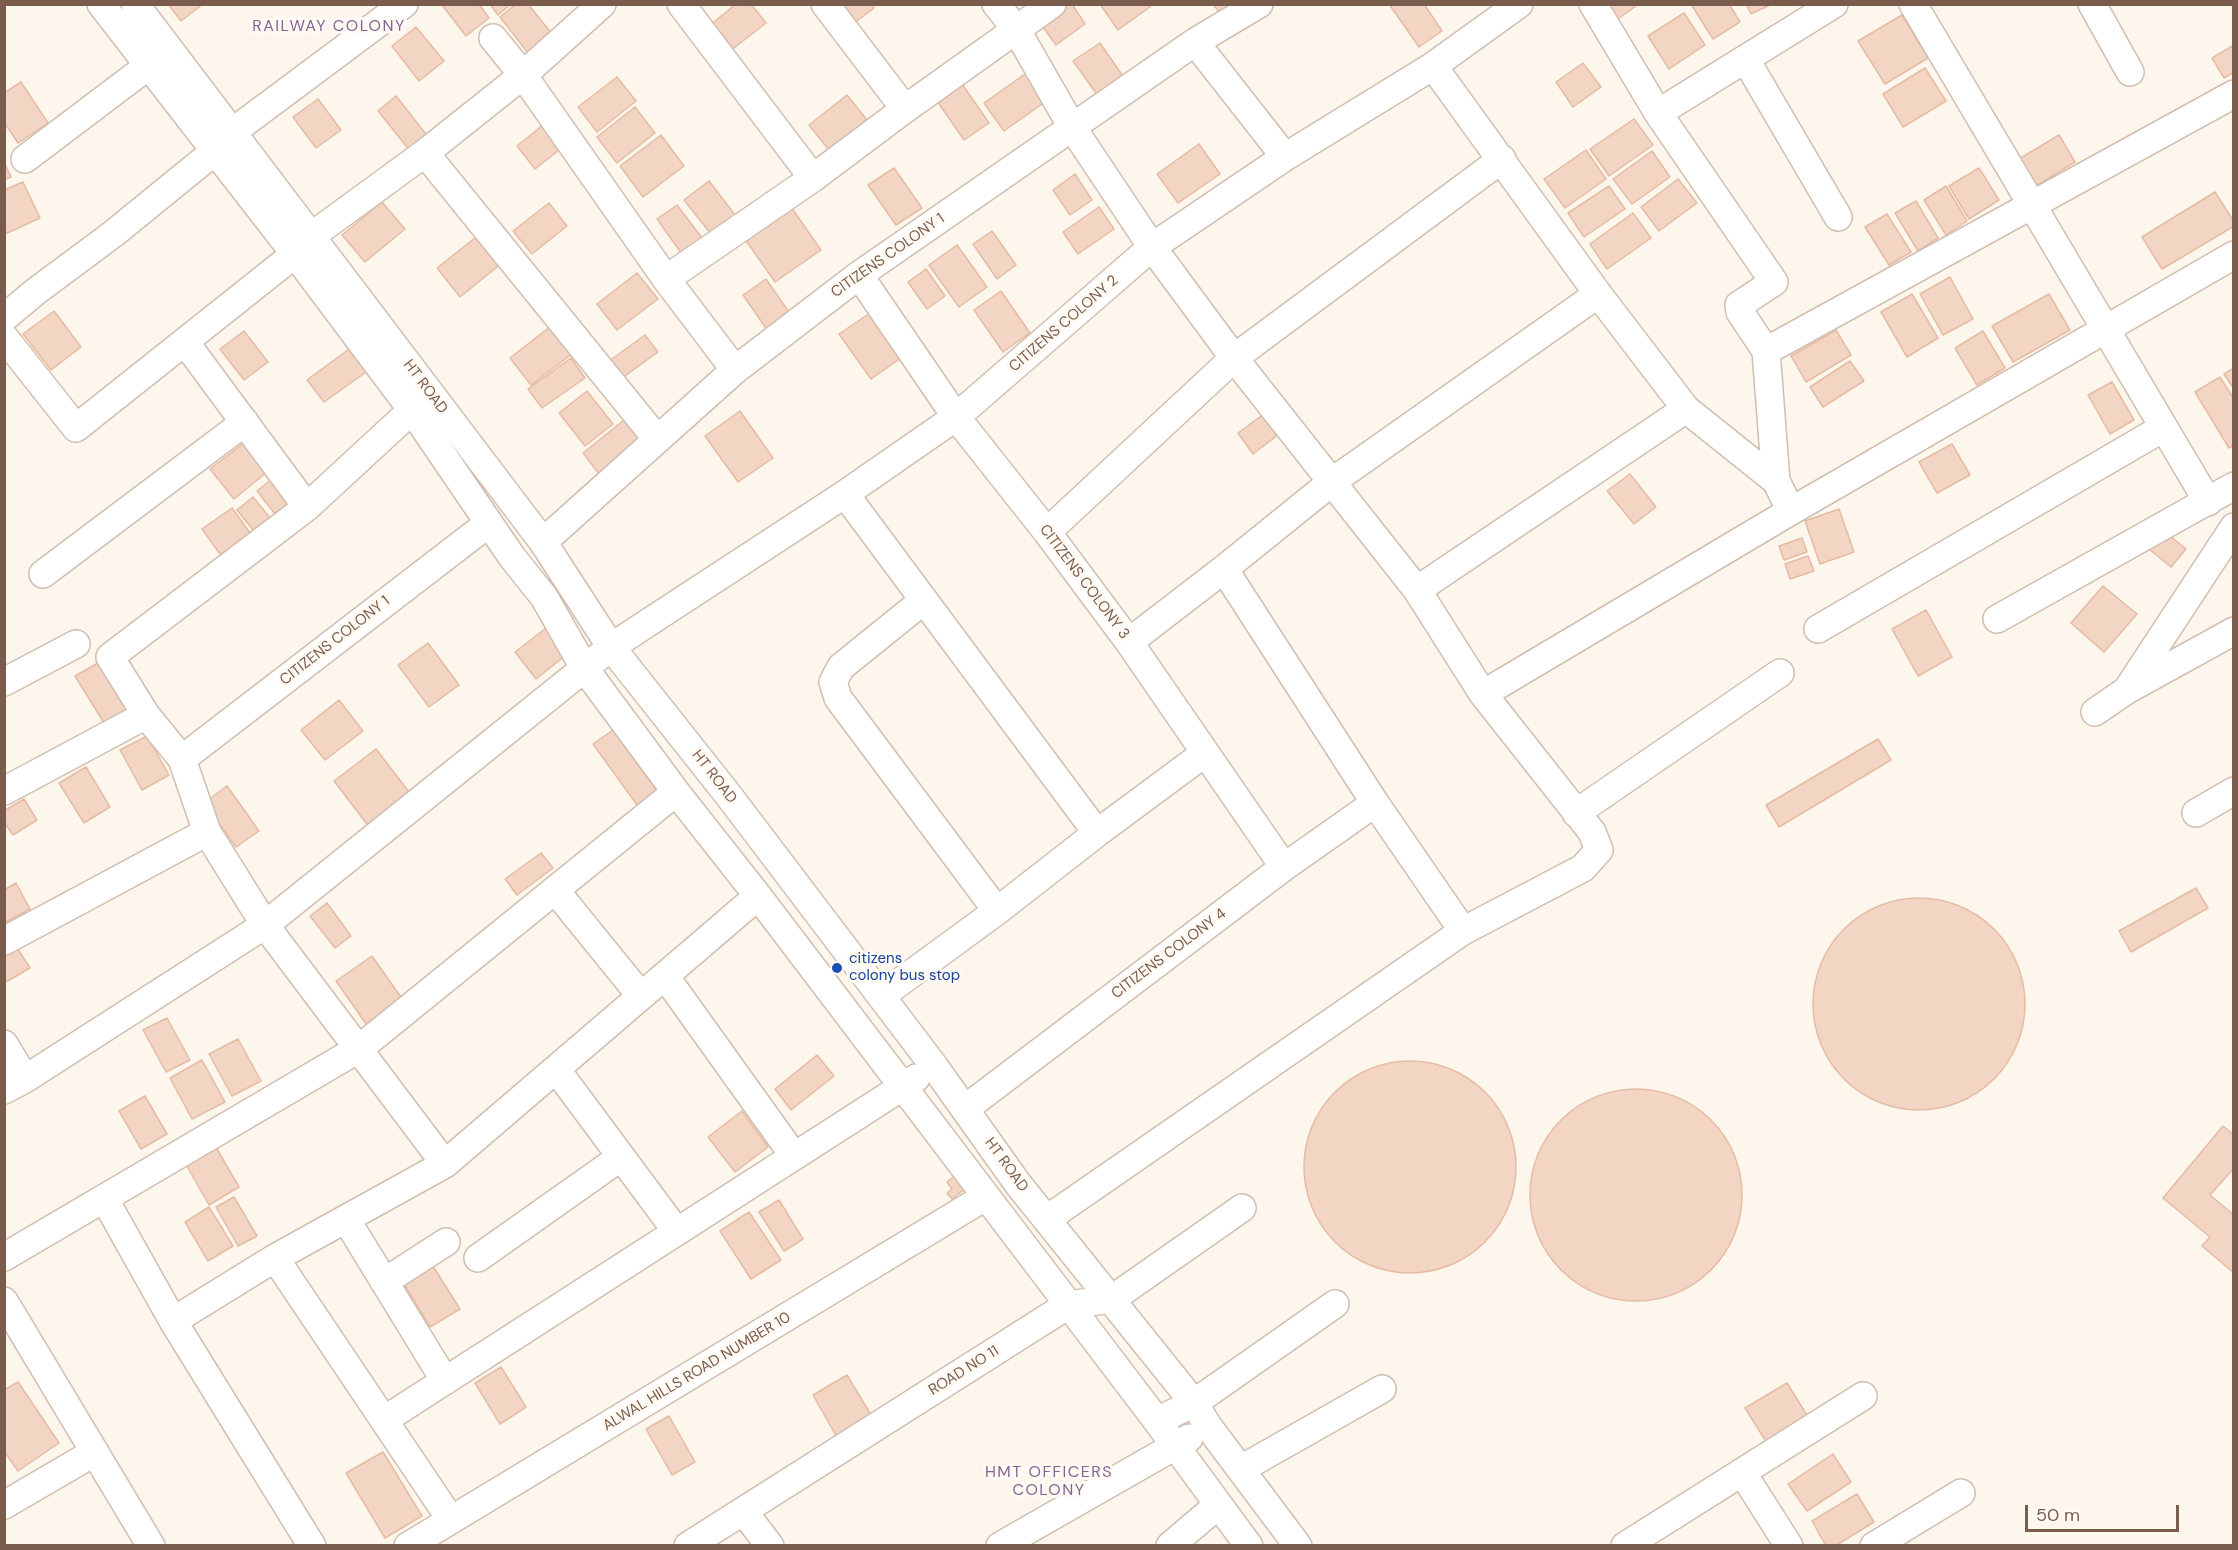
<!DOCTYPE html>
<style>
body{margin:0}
#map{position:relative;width:2238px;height:1550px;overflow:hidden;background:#fdf6ec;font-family:"DM Sans",sans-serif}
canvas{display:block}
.frame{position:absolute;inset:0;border:6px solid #7a5c4d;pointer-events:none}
.scale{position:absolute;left:2025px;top:1505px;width:154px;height:27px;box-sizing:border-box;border:3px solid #7a5c4d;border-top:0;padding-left:8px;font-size:18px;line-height:21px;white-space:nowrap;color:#7a5c4d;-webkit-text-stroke:4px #fffaf3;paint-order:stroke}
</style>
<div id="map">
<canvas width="2238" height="1550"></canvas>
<div class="frame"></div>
<div class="scale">50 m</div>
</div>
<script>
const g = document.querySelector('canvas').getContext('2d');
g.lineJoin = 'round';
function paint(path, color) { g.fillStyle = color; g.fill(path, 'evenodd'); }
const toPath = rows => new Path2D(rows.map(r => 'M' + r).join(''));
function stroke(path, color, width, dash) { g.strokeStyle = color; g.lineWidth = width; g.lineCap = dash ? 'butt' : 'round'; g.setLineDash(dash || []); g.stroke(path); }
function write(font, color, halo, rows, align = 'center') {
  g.font = font + ' "DM Sans",sans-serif'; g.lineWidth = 6; g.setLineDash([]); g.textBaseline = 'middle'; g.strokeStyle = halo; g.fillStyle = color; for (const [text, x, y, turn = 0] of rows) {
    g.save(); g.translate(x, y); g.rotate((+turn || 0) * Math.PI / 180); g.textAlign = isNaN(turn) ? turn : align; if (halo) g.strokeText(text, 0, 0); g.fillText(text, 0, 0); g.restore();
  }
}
const building = toPath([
 [168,4,203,4,181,21,168,4],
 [479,4,489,18,466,36,442,5,479,4],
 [490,4,511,4,498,15,490,4],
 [516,4,528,4,552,34,528,53,500,17,516,4],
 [736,4,751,4,766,23,725,55,704,30,736,4],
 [838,4,872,4,874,8,853,24,838,4],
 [1068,4,1072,4,1085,24,1056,45,1040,23,1068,4],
 [1100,4,1154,4,1118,30,1100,4],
 [1213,4,1238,4,1222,16,1213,4],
 [1389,4,1424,4,1442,31,1419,47,1389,4],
 [1604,4,1639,4,1615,21,1604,4],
 [1691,4,1729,4,1740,22,1713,39,1691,4],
 [1746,4,1772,4,1751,14,1746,4],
 [1684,13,1705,45,1669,69,1648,36,1684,13],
 [1902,15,1928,58,1885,84,1858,41,1902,15],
 [416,27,444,61,419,81,392,46,416,27],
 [1100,43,1127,82,1101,100,1073,61,1100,43],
 [2234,45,2234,72,2224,78,2212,58,2234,45],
 [1583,63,1601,87,1573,107,1556,82,1583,63],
 [1925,68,1946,101,1903,127,1883,94,1925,68],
 [1032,69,1052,97,1004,131,984,103,1032,69],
 [617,77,636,101,597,132,578,107,617,77],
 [21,82,48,123,18,143,4,122,4,93,21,82],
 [962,84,989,123,964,140,937,101,962,84],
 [847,95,867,120,829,150,809,125,847,95],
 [396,96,429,138,411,152,378,111,396,96],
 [318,99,341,130,316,148,293,117,318,99],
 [635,107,655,133,617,163,597,137,635,107],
 [1634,119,1653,145,1609,176,1590,149,1634,119],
 [549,120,568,143,535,169,517,146,549,120],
 [661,135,684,166,643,197,620,166,661,135],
 [2059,135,2075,162,2036,186,2019,159,2059,135],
 [1199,144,1220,174,1178,203,1157,174,1199,144],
 [1586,150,1606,179,1565,208,1544,179,1586,150],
 [1652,151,1670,177,1632,204,1613,179,1652,151],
 [4,162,11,177,4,180,4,162],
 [894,168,922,208,896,225,868,185,894,168],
 [1979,168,1999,200,1969,219,1949,186,1979,168],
 [1075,174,1092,200,1070,215,1053,190,1075,174],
 [1678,179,1697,203,1659,231,1641,207,1678,179],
 [709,181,739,220,715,239,684,200,709,181],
 [23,182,40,218,5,234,4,190,23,182],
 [1609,186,1625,209,1584,237,1568,213,1609,186],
 [1946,186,1967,221,1946,235,1924,200,1946,186],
 [2215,192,2234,222,2234,226,2162,269,2142,237,2215,192],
 [1916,201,1938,238,1918,251,1895,213,1916,201],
 [382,202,405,229,365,262,342,235,382,202],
 [549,203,567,226,532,254,513,231,549,203],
 [677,205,705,242,684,257,657,219,677,205],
 [791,207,821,250,775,282,745,239,791,207],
 [1099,207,1114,229,1078,254,1063,232,1099,207],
 [1633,213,1651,238,1607,269,1590,244,1633,213],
 [1887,214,1911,252,1889,265,1865,227,1887,214],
 [992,231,1016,265,997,279,973,244,992,231],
 [480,234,502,263,460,297,437,268,480,234],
 [957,245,987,287,959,307,929,265,957,245],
 [926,269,945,296,927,309,908,282,926,269],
 [637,273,658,299,617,330,597,304,637,273],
 [1950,277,1973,319,1943,335,1920,294,1950,277],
 [766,279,793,318,770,334,743,295,766,279],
 [1001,291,1030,333,1003,352,974,310,1001,291],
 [1912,294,1938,338,1907,357,1881,312,1912,294],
 [2049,294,2070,330,2013,362,1992,326,2049,294],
 [54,311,81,347,51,370,23,334,54,311],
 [873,311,904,356,871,379,839,334,873,311],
 [551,326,572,354,531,385,510,358,551,326],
 [1836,330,1851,355,1806,382,1791,356,1836,330],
 [244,331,268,362,244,380,220,349,244,331],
 [1983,331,2005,368,1977,385,1955,348,1983,331],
 [645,335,658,352,618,381,605,364,645,335],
 [352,347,369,370,324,402,307,380,352,347],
 [571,358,585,378,542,408,528,389,571,358],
 [1850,361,1864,381,1823,407,1810,387,1850,361],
 [2234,368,2234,389,2224,374,2234,368],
 [2220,377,2234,399,2234,445,2229,448,2195,392,2220,377],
 [2112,382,2134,420,2110,434,2088,395,2112,382],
 [587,391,613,424,585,446,559,413,587,391],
 [740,411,773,458,738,482,705,436,740,411],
 [1268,411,1283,431,1253,454,1238,433,1268,411],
 [624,420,645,445,603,479,583,453,624,420],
 [244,443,267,472,234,499,210,469,244,443],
 [1952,444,1970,475,1937,493,1919,462,1952,444],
 [1630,474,1656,507,1634,524,1607,491,1630,474],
 [273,478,295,505,279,519,257,491,273,478],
 [253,497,274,523,258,536,237,510,253,497],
 [232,508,253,537,223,558,202,529,232,508],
 [1839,509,1854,552,1820,564,1805,521,1839,509],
 [2164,531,2186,549,2171,567,2149,549,2164,531],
 [1802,538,1807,552,1784,560,1779,546,1802,538],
 [1808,556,1814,571,1790,579,1785,564,1808,556],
 [2103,586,2137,614,2104,652,2071,623,2103,586],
 [1926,610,1952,657,1918,676,1892,629,1926,610],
 [550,625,571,651,536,679,515,652,550,625],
 [428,643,459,685,429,707,398,665,428,643],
 [103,660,132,706,104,723,75,676,103,660],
 [339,700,363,731,325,760,301,730,339,700],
 [613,730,660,795,640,809,593,744,613,730],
 [147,736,169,775,142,790,120,750,147,736],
 [1878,739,1891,760,1779,827,1766,805,1878,739],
 [376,749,412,796,370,828,334,781,376,749],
 [86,767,110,807,84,823,59,783,86,767],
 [227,786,259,831,236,847,204,803,227,786],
 [24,799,37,820,13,835,4,822,4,811,24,799],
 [541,853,553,868,517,895,505,879,541,853],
 [16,883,30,909,4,923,4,890,16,883],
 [2196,888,2208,908,2131,952,2119,931,2196,888],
 '1813 1004a106 106 0 1 1 212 0a106 106 0 1 1-212 0Z',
 [327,903,351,936,335,948,310,916,327,903],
 [16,946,30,968,4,983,4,953,16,946],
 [372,956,405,1003,369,1028,336,981,372,956],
 [167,1018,190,1060,166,1072,143,1030,167,1018],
 [238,1039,261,1081,232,1096,209,1054,238,1039],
 [817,1055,834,1076,791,1110,775,1089,817,1055],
 [202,1060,225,1102,192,1119,170,1078,202,1060],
 '1304 1167a106 106 0 1 1 212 0a106 106 0 1 1-212 0Z',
 '1530 1195a106 106 0 1 1 212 0a106 106 0 1 1-212 0Z',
 [145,1096,167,1134,141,1149,119,1111,145,1096],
 [742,1111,768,1147,735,1172,708,1137,742,1111],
 [2223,1126,2234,1135,2234,1168,2210,1195,2234,1215,2234,1273,2202,1246,2210,1237,2163,1198,2223,1126],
 [214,1144,239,1187,209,1205,184,1161,214,1144],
 [961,1171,971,1184,952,1199,947,1193,952,1189,947,1182,961,1171],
 [234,1197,257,1236,238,1246,216,1207,234,1197],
 [779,1200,803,1239,784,1251,759,1212,779,1200],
 [209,1207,233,1246,208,1261,185,1222,209,1207],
 [749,1212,781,1260,751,1279,720,1231,749,1212],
 [433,1266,460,1309,430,1327,404,1284,433,1266],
 [501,1367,526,1407,500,1424,475,1383,501,1367],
 [847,1375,874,1420,839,1441,813,1395,847,1375],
 [18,1382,59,1443,18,1471,4,1451,4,1390,18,1382],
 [1787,1383,1808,1417,1767,1443,1745,1408,1787,1383],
 [669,1416,695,1462,672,1475,646,1429,669,1416],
 [383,1452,422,1516,385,1538,346,1473,383,1452],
 [1833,1454,1851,1482,1807,1511,1788,1484,1833,1454],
 [1857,1494,1874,1522,1835,1546,1826,1546,1812,1521,1857,1494]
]);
const minor = toPath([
 [101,4,295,254,412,410,512,557,544,597,585,669,676,792,758,896,1157,1421,1249,1546],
 [135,4,543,542,611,647,729,796,934,1066,1018,1184,1194,1403,1208,1426,1298,1546],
 [681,4,813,178],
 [825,4,905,109],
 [996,4,1016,29,1072,127,1152,247,1234,358,1417,590,1483,694,1592,832,1599,850,1583,868,1463,931,1047,1219],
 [1593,4,1658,113,1774,282,1739,305,1740,312,1766,351,1776,481,1791,511],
 [1913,4,2208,502],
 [2092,4,2130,72],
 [493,38,523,75,666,279,735,370],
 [1195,42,1285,157],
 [1746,60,1838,217],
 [1433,66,1598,294,1686,409,1776,481],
 [1658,113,1834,4],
 [231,133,404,4],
 [425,153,657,439],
 [25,159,148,66],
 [310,237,425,153,523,75,602,4],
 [859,275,956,417,1047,532,1129,642,1284,867],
 [666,279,813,178,905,109,1052,4],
 [4,318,35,292,113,234,215,151],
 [4,337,76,428,295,254],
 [185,342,307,507],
 [1766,351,2234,94],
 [845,494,1097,833],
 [1047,532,1234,358,1502,159],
 [543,542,735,370,859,275,1195,42,1259,4],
 [1224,569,1375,803,1463,931],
 [43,574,245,422],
 [1417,590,1686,409],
 [924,600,841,667,833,682,838,698,997,911],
 [1997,619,2234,486],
 [1818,629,2163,428],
 [1129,642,1224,569,1333,481,1598,294],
 [4,682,76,644],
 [2127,690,2234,527],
 [1483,694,1791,511,2234,255],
 [2095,712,2127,690,2234,631],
 [182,759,489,523],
 [4,791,146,715],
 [1576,813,1780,673],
 [2196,813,2234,791],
 [207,832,182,759,146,715,110,657,307,507,412,410],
 [555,890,641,996],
 [4,941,207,832,265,925,445,1164],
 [665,976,794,1156],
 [881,996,997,911,1097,833,1205,753],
 [4,1044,25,1079],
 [556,1069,677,1232],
 [4,1090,25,1079,265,925,611,647,845,494,956,417,1152,247,1285,157,1433,66,1519,4],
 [966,1108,1284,867,1375,803],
 [104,1198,173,1321,312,1546],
 [346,1219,445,1381],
 [4,1257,360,1048,676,792],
 [275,1258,445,1164,758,896],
 [478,1258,621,1157],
 [384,1282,446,1242],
 [4,1301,151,1546],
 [173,1321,275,1258,451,1520],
 [384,1420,916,1078],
 [1157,1421,1194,1403,1335,1304],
 [1241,1469,1382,1389],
 [1742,1472,1789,1546],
 [4,1505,95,1452],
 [743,1511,770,1546],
 [408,1546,985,1197],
 [688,1546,1068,1305,1112,1299,1242,1208],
 [1000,1546,1189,1438],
 [1170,1546,1218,1505],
 [1625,1546,1863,1396],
 [1874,1546,1961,1493]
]);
const markers = [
 [837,968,6,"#1a4fb4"]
];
const streetNames = [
 ["CITIZENS COLONY 1",888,256,-35],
 ["CITIZENS COLONY 2",1064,324,-41],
 ["HT ROAD",425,387,53],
 ["CITIZENS COLONY 3",1084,582,53],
 ["CITIZENS COLONY 1",335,641,-38],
 ["HT ROAD",714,777,52],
 ["CITIZENS COLONY 4",1169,954,-37],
 ["HT ROAD",1006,1165,54],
 ["ROAD NO 11",964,1371,-32],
 ["ALWAL HILLS ROAD NUMBER 10",697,1372,-31]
];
const transitNames = [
 ["citizens",849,959],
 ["colony bus stop",849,976]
];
const neighbourhoodNames = [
 ["RAILWAY COLONY",329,27],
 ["HMT OFFICERS",1049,1473],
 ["COLONY",1049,1491]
];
paint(building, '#f3d5c3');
stroke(building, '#e6bba3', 1.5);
stroke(minor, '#d1beb0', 30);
stroke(minor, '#fff', 27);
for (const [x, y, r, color] of markers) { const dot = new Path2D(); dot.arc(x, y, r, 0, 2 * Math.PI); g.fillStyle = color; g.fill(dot); stroke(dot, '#fffaf3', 2); }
write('15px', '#7a5c4d', '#fffaf3', streetNames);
write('15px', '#164399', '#fffaf3', transitNames, 'left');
g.letterSpacing = '1.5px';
write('16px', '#846695', '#fffaf3', neighbourhoodNames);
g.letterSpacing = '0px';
</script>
